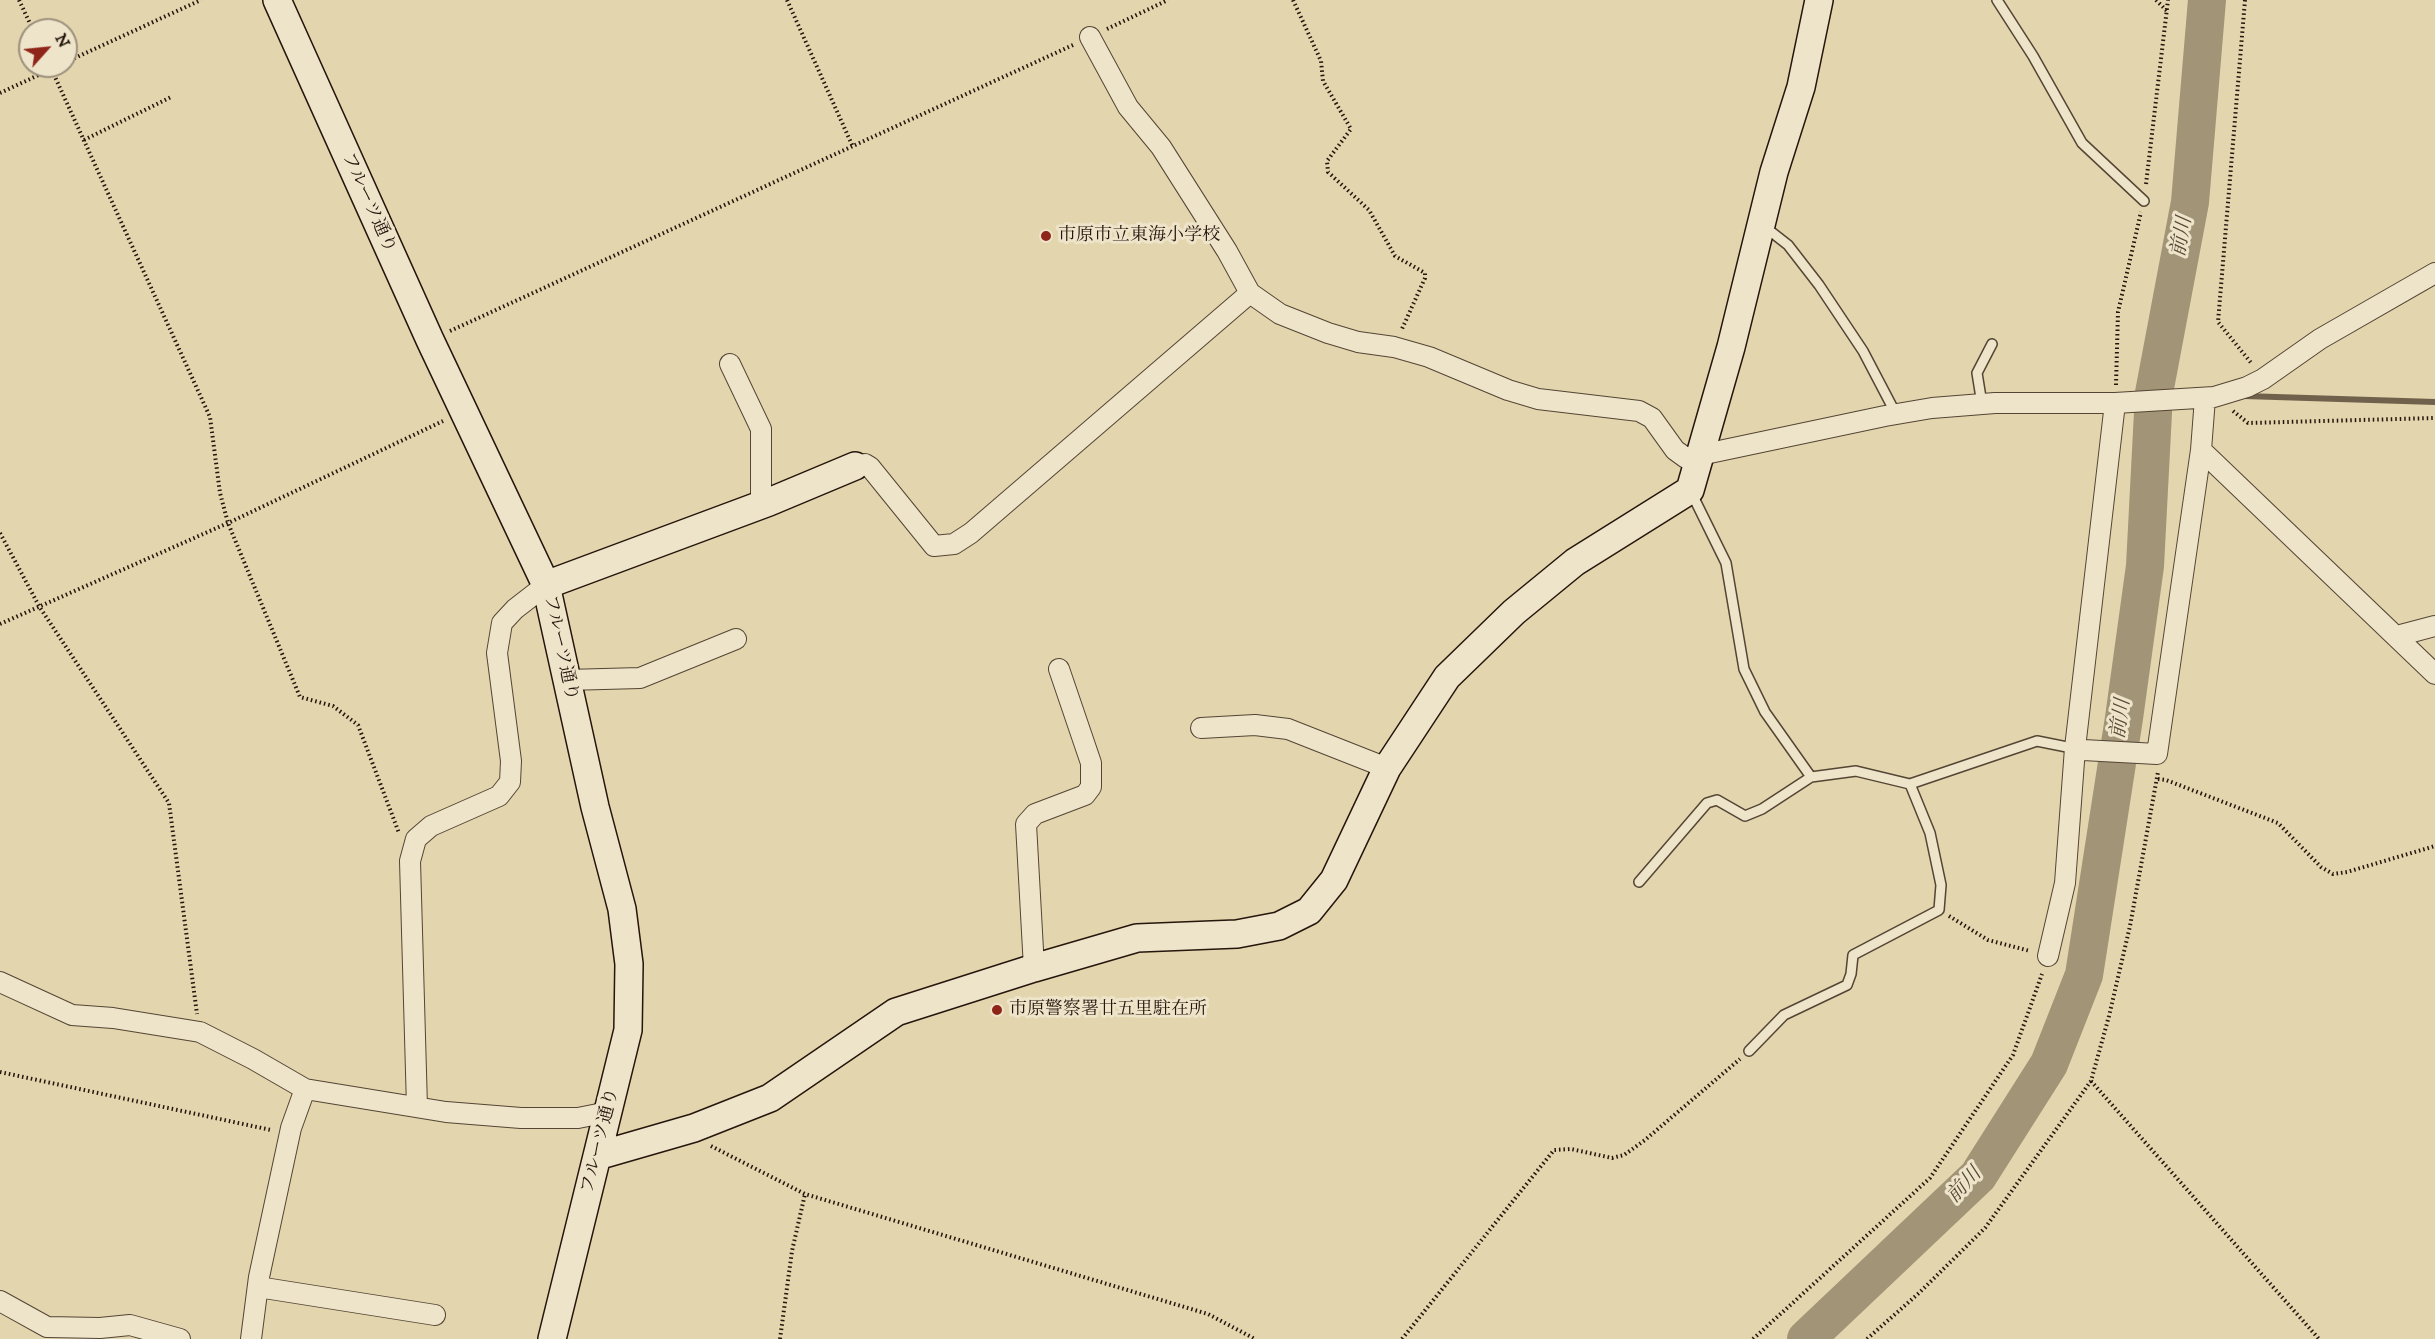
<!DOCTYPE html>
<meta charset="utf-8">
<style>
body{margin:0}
#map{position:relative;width:2435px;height:1339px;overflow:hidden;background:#e3d5ad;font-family:"IM FELL DW Pica",serif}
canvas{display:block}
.north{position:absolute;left:18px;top:18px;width:60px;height:60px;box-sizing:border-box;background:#ede4ca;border:2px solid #9d917e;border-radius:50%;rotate:63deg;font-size:16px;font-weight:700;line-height:24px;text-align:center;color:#25150c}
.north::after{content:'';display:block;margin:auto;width:21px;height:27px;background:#8f2418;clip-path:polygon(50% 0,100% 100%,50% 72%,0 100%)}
</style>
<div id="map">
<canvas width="2435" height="1339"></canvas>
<div class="north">N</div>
</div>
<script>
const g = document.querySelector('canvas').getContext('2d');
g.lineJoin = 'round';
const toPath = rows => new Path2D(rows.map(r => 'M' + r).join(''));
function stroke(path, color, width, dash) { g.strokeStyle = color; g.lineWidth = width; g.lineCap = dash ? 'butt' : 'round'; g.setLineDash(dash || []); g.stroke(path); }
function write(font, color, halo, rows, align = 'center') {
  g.font = font + ' "IM FELL DW Pica","Noto Serif JP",serif'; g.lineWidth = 6; g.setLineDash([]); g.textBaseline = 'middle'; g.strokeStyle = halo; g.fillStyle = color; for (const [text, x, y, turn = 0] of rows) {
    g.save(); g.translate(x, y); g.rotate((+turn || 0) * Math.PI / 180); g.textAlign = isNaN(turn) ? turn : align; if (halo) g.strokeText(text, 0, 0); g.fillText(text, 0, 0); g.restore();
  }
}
const stream = toPath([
 [2244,396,2435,402]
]);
const river = toPath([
 [1806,1339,1978,1176,2049,1064,2084,975,2124,718,2145,566,2154,393,2190,202,2207,0]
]);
const path = toPath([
 [19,0,33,30],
 [787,0,853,147],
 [1293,0,1321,61,1323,81,1351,129,1327,161,1328,172,1369,210,1395,256,1425,273,1425,278,1402,329],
 [2156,0,2167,11],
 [2245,0,2218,322,2252,364],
 [1107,29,1168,0],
 [66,62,201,0],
 [50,66,210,417,220,493,228,523,300,697,333,706,358,725,399,833],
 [0,93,58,66],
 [84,140,171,97],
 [2146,184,2168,0],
 [450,331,1073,45],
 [2116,385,2118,312,2141,212],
 [2233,411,2248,423,2435,418],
 [0,533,39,606,169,803,197,1014],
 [0,624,228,523,443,421],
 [2158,779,2166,780,2278,823,2321,867,2333,874,2347,872,2435,846],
 [1949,916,1988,940,2030,951],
 [0,1072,271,1130],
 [2091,1081,2319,1339],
 [711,1146,805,1194,1208,1314,1255,1339],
 [780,1339,792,1251,805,1194],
 [1402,1339,1554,1150,1571,1149,1612,1158,1624,1155,1645,1140,1740,1059],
 [1753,1339,1930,1178,2013,1055,2042,974],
 [1867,1339,1919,1293,1985,1228,2091,1081,2109,1016,2130,926,2158,772]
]);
const lane = toPath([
 [1997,0,2033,56,2082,143,2144,201],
 [1765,227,1788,245,1819,285,1863,351,1896,414],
 [1982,404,1977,373,1992,344],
 [1691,492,1726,563,1744,669,1765,712,1811,777,1856,771,1910,784,2037,741,2077,749],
 [1639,882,1707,803,1717,800,1745,816,1762,809,1811,777],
 [1749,1051,1784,1015,1847,985,1851,974,1853,955,1939,910,1941,885,1930,833,1910,784]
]);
const street = toPath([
 [1090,37,1128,107,1161,147,1227,251,1250,293,1280,314,1328,333,1358,342,1394,347,1429,357,1508,390,1538,399,1639,411,1652,418,1675,450,1686,458,1885,416,1932,408,1995,403,2115,403,2214,397,2247,387,2263,379,2320,339,2435,273],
 [730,364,761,429,761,505],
 [2205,398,2201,450,2435,674],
 [855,466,865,464,870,467,934,546,954,544,971,533,1250,293],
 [2397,636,2435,626],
 [567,680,640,678,736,639],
 [1201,728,1255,725,1288,729,1387,768],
 [2083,750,2157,754,2201,450],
 [2048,956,2065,883,2075,748,2115,403],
 [1034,968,1026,824,1035,814,1085,795,1091,787,1091,763,1059,669],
 [0,982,72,1015,113,1018,200,1032,253,1059,305,1089,446,1112,521,1118,578,1118,608,1112],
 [417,1107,410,861,416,839,431,826,499,796,510,782,511,761,497,653,502,623,515,609,546,585],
 [258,1287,435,1315],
 [0,1301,47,1327,100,1328,130,1325,180,1339],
 [251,1339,259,1277,291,1128,305,1089]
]);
const secondary = toPath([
 [277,0,430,340,546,585,595,807,622,909,629,964,628,1030,552,1339],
 [546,585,769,502,855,466],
 [597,1156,694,1128,770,1098,896,1012,1034,968,1137,938,1237,934,1279,926,1309,911,1334,880,1387,768,1447,677,1514,612,1575,562,1690,490,1731,347,1774,172,1801,87,1819,0]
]);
const markers = [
 [1046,236,6,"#8f2418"],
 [997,1010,6,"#8f2418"]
];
const streetNames = [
 ["フルーツ通り",368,203,66],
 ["フルーツ通り",560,648,78],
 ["フルーツ通り",601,1141,-76]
];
const poiNames = [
 ["市原市立東海小学校",1058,236],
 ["市原警察署廿五里駐在所",1009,1010]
];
const waterNames = [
 ["前川",2183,237,-80],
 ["前川",2122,719,-82],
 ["前川",1965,1186,-47]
];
stroke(stream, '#70614c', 6);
stroke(river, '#a29476', 38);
stroke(lane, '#544534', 12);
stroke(street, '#544534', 22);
stroke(secondary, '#25150c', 30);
stroke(path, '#25150c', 4, [1.5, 3]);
stroke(lane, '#ede4ca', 9);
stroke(street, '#ede4ca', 20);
stroke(secondary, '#ede4ca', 27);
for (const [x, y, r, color] of markers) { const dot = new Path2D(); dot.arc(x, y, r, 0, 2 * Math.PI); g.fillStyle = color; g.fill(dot); stroke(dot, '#ede4ca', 2); }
write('18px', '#25150c', '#ede4ca', streetNames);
write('18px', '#25150c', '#ede4ca', poiNames, 'left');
write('italic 20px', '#574836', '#ede4ca', waterNames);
</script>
